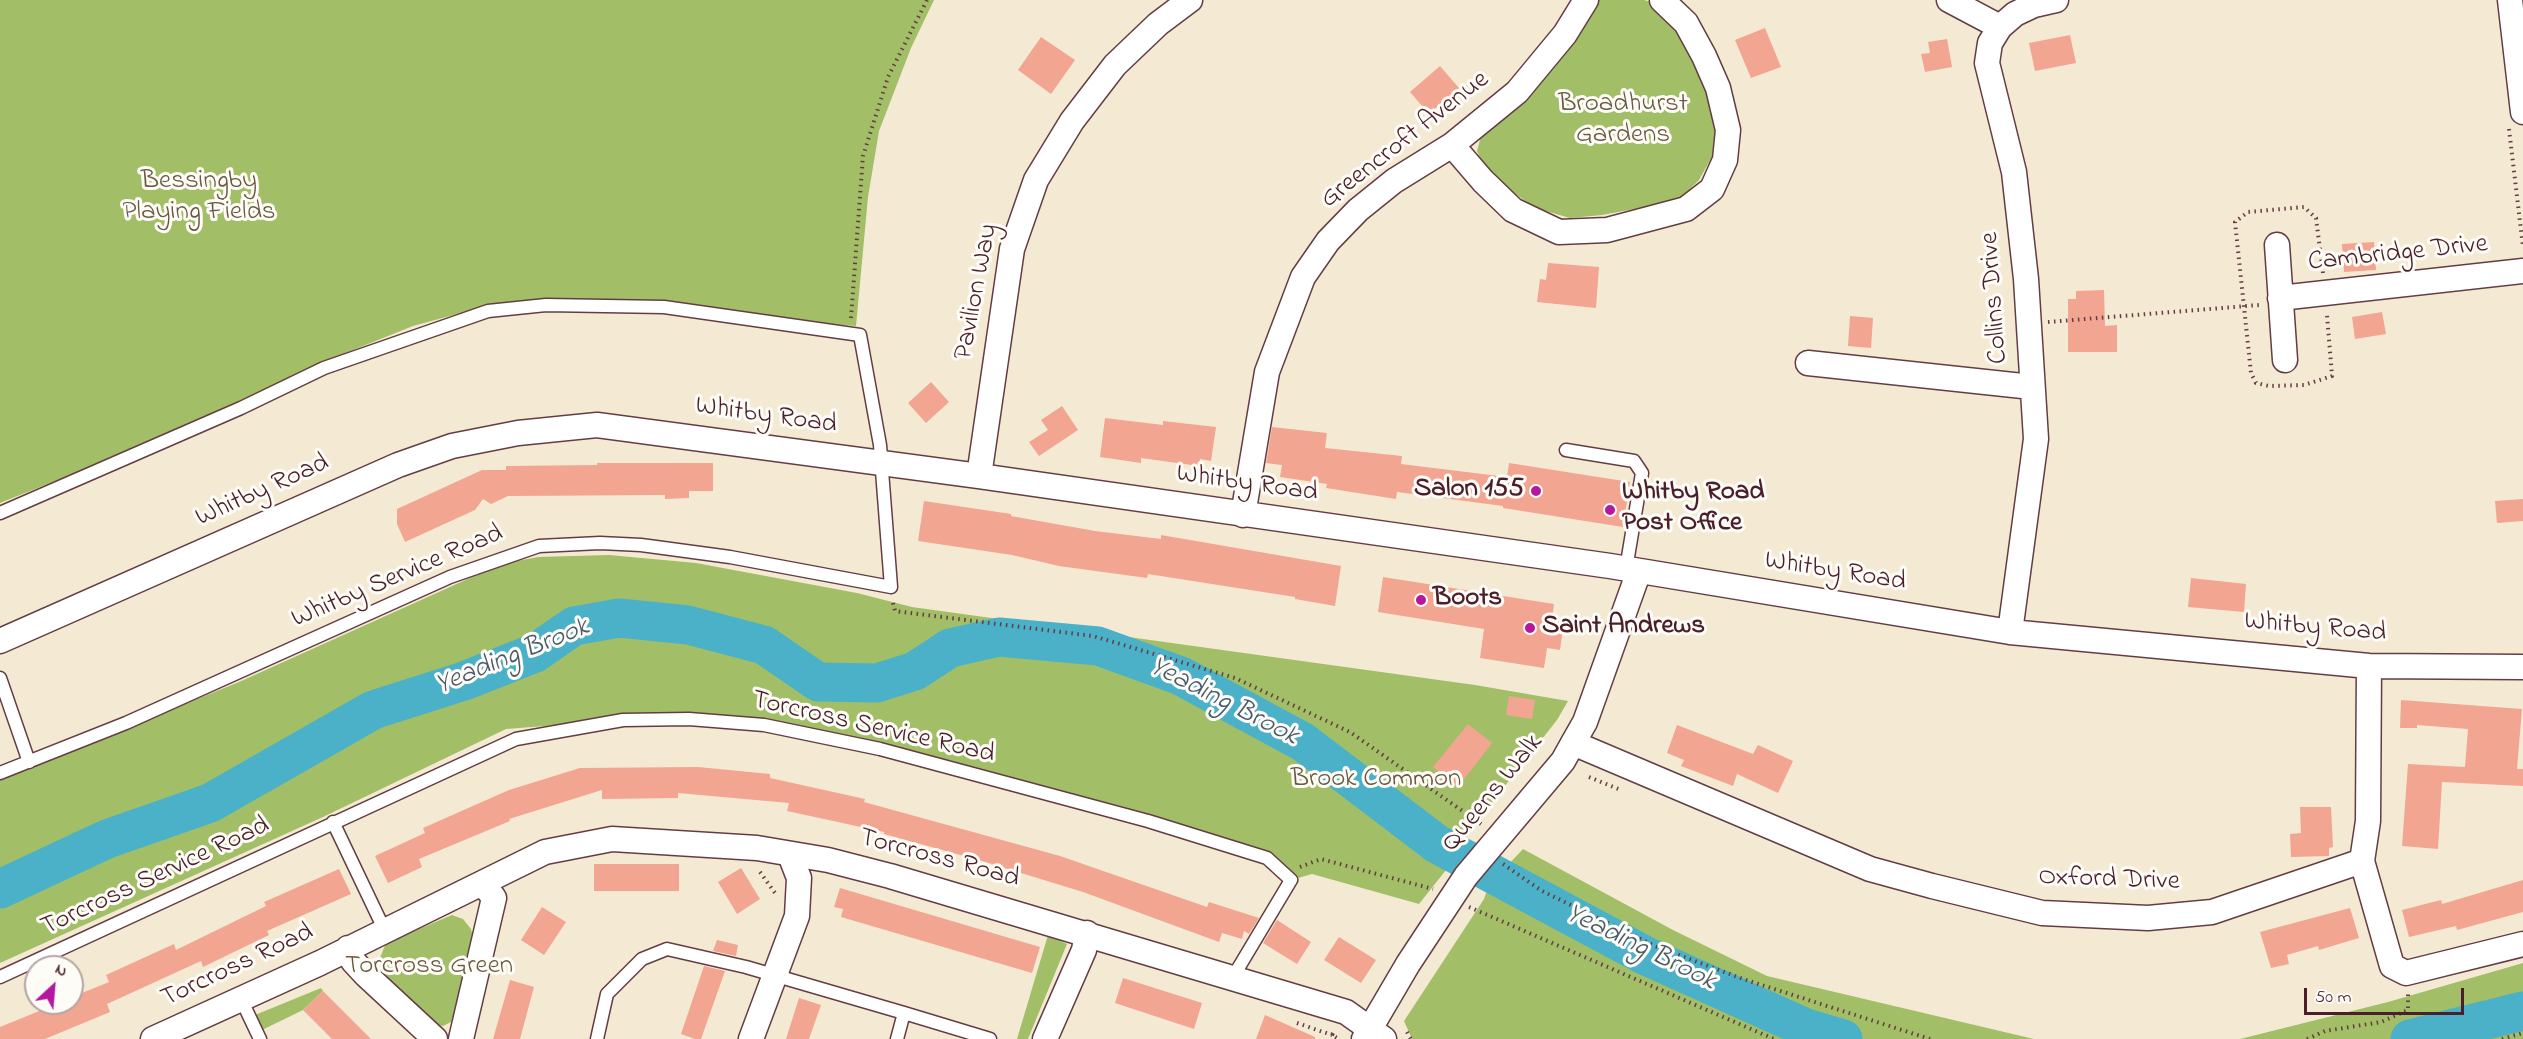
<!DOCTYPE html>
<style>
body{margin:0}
#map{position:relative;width:2523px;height:1039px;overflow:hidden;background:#f4ead3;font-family:"Indie Flower",sans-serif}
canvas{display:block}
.north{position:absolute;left:24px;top:955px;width:60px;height:60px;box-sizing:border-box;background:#fdfcf7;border:2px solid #b5a4a5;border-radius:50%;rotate:26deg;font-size:16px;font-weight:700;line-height:24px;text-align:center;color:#4a1f2b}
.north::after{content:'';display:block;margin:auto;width:21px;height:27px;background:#b5179e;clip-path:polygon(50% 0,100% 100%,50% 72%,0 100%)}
.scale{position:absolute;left:2304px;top:988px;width:160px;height:27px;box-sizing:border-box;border:3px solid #4a1f2b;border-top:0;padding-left:8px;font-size:18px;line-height:21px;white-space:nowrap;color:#4a1f2b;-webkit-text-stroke:4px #fdfcf7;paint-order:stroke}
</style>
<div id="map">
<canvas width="2523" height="1039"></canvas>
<div class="north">N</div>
<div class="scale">50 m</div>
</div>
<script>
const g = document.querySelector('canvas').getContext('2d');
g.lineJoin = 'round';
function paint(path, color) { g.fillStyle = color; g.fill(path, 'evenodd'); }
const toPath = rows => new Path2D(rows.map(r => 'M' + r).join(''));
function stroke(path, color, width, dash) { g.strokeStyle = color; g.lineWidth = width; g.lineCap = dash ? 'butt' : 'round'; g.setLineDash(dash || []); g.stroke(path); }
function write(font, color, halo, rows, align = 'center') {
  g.font = font + ' "Indie Flower",sans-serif'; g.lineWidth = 6; g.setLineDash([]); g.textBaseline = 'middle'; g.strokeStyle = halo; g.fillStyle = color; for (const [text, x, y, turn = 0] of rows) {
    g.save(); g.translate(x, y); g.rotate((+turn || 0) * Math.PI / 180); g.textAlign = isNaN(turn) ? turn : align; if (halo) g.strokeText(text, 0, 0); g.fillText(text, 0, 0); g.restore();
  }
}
const green = toPath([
 [0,0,934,0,911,48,879,131,868,197,856,326,803,322,665,301,548,299,490,305,413,326,328,360,130,451,0,503],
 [1597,0,1644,0,1651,2,1679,31,1708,95,1718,133,1713,155,1699,180,1678,201,1602,215,1570,218,1535,208,1510,190,1486,170,1477,151,1481,136,1511,114,1567,52],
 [609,555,696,563,857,593,912,607,1475,685,1568,701,1557,720,1478,820,1450,865,1419,904,1312,874,1291,880,1277,866,1148,821,758,725,623,720,506,729,323,817,0,963,0,779,239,682,501,564,538,557],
 [1523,849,1673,930,1767,976,2034,1039,1412,1039,1404,1021,1484,899,1489,885],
 [452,915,463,919,471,929,474,941,461,1006,453,1021,443,1026,431,1024,382,977,380,958,386,943],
 [1048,935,1067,944,1028,1039,1017,1039],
 [2523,963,2523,1039,2240,1039,2388,1002],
 [321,988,323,991,303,1010,262,1030,255,1015]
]);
const river = toPath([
 [0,889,107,839,210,803,373,710,464,681,535,653,574,626,619,618,688,625,764,645,818,682,877,683,915,671,950,648,999,637,1098,646,1181,676,1303,742,1437,844,1646,956,1806,1028,1843,1039],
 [2410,1039,2523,1011]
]);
const building = toPath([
 [1765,28,1781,67,1751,78,1735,40],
 [2070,35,2076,63,2035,71,2029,43],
 [1041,37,1075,60,1051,94,1018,70],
 [1947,39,1952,67,1925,72,1921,54,1930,53,1928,42],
 [1440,66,1459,88,1429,114,1410,92],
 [2374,242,2376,270,2344,272,2342,244],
 [1548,263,1599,267,1596,308,1537,302,1540,279,1546,280],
 [2104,290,2105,326,2117,325,2117,352,2068,352,2068,299,2076,299,2076,291],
 [2382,312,2386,334,2355,339,2352,317],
 [1850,316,1873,318,1871,348,1848,346],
 [931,382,949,402,926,423,908,403],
 [1062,406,1078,430,1039,456,1029,442,1048,430,1041,420],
 [1105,418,1163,425,1163,421,1216,427,1211,461,1200,459,1199,466,1141,458,1141,463,1100,457],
 [1272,427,1327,433,1325,448,1402,456,1401,464,1507,477,1509,463,1630,482,1623,527,1503,508,1503,506,1397,492,1396,499,1326,488,1327,484,1280,477,1282,465,1266,463],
 [597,463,713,463,713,491,689,491,689,498,665,499,665,495,508,496,491,504,483,499,475,510,405,542,397,524,397,509,482,470,506,470,506,466,597,465],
 [2523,499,2523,521,2497,523,2495,501],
 [924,501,1011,514,1011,516,1095,531,1161,539,1161,535,1341,566,1335,606,1295,599,1295,597,1148,574,1147,578,1059,566,1012,555,918,541],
 [1383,577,1554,604,1552,619,1564,621,1560,650,1547,648,1544,668,1480,658,1484,629,1378,612],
 [2191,578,2246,584,2244,612,2188,607],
 [1509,696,1535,700,1532,719,1506,715],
 [2401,700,2522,709,2517,769,2523,769,2523,786,2442,782,2438,849,2402,846,2408,764,2465,767,2468,729,2417,725,2417,728,2400,728],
 [1468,724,1492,743,1458,787,1433,767],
 [1677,725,1753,754,1758,745,1793,761,1778,793,1737,774,1733,786,1681,766,1684,760,1667,753],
 [698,767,770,774,770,778,865,799,864,802,1060,856,1207,907,1209,902,1259,918,1249,934,1244,931,1242,939,1222,933,1219,942,1083,892,982,861,884,834,884,832,787,811,789,803,678,793,678,798,602,799,602,790,541,809,509,819,510,821,419,859,422,867,388,883,375,856,425,833,423,828,509,790,580,768],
 [2300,807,2331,807,2333,847,2329,848,2329,856,2291,857,2290,834,2301,833],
 [594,864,679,864,679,891,594,891],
 [741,868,760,899,737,914,718,882],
 [339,869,351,894,267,931,269,935,203,967,201,961,107,1004,110,1012,45,1039,0,1039,0,1027,59,1003,72,1003,72,997,109,982,106,975,174,944,176,950,266,906,264,902],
 [2523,880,2523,912,2457,930,2456,926,2409,937,2402,910,2441,900,2442,904],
 [840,888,1040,947,1032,973,841,917,843,909,834,907],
 [542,907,566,922,544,955,521,940],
 [2350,908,2359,938,2319,950,2318,946,2287,955,2289,964,2271,968,2260,932],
 [1277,920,1311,942,1297,964,1263,943],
 [1339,937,1376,960,1361,983,1324,960],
 [717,940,738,945,736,956,713,951],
 [704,966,725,971,701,1039,695,1039,681,1034],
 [1123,978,1202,1003,1194,1029,1115,1003],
 [510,980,534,987,520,1039,493,1039],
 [323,991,371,1039,332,1039,303,1010],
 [799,998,821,1005,809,1039,786,1039],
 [1265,1015,1315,1037,1315,1039,1256,1039]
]);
const path = toPath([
 [2509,129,2523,247],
 [2323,273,2316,218,2304,207,2248,212,2235,222,2251,373,2256,383,2269,386,2304,385,2332,376,2327,315],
 [851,318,863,156,888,77,927,0],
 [2048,322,2259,305],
 [893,603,895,611,1093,636,1235,678,1350,732,1481,824],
 [1589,777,1621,790],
 [1503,864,1542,891,1655,946,1743,979,1930,1039],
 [1300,867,1321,859,1433,889],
 [760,872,775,893],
 [1469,907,1774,1039],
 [1297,1023,1332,1035,1330,1039],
 [1407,1032,1411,1039],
 [1333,1033,1332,1035,1339,1039],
 [2307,1039,2325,1031,2381,1022,2408,1010,2408,993],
 [2502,1039,2523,1033]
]);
const lane = toPath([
 [1566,450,1634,461,1642,473,1626,569],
 [0,513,241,408,324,368,488,311,546,305,664,307,860,335,880,445,891,587,730,557,641,545,600,543,539,546,450,577,126,723,0,773],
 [0,678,29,762],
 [333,822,385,931],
 [0,977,516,739,623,720,689,719,764,725,880,749,1148,821,1267,858,1291,880,1233,977],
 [241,999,260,1039],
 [904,1013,990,1039],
 [597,1039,607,994,642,959,667,949,746,967,904,1013,897,1039]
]);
const street = toPath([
 [1949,0,2000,27],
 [2510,0,2523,112],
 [1452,145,1483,181,1513,210,1559,232,1607,230,1686,209,1712,189,1725,160,1728,130,1718,88,1704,56,1686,23,1662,0],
 [2277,245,2285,360],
 [2280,298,2523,271],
 [1808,363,2032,387],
 [979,476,1012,249,1036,180,1072,121,1115,65,1158,24,1190,0],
 [1243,515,1267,372,1303,277,1328,241,1358,210,1394,181,1452,145,1517,92,1565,34,1586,0],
 [2010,632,2036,439,2026,279,2014,172,1987,63,1990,43,2000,27,2015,14,2034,5,2056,0],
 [0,641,398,465,452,446,518,433,597,425,979,476,1610,566,2010,632,2369,666,2523,667],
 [1573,743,1870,869,1932,886,2042,913,2148,918,2212,912,2362,861,2368,821,2369,666],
 [2362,861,2392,966,2406,973,2523,944],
 [348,948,353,961,366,975,435,1039],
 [153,1039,320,963,545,852,612,839,757,848,828,860,890,876,1346,1012,1384,1039],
 [461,1039,494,898,484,885],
 [751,1039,797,916,799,878,790,855],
 [1045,1039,1084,950,1087,933],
 [1364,1039,1408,964,1466,876,1563,761,1573,743,1585,722,1639,571]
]);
const markers = [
 [1536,491,6,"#b5179e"],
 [1610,510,6,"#b5179e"],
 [1421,600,6,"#b5179e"],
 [1530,628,6,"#b5179e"]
];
const parkNames = [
 ["Broadhurst",1623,106],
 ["Gardens",1623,137],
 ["Bessingby",199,183],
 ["Playing Fields",199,214],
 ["Brook Common",1376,781],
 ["Torcross Green",429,968]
];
const streetNames = [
 ["Greencroft Avenue",1406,141,-38],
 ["Cambridge Drive",2398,255,-6],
 ["Pavilion Way",978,292,-79],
 ["Collins Drive",1996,298,-94],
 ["Whitby Road",766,417,8],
 ["Whitby Road",1247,485,8],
 ["Whitby Road",263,492,-24],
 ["Whitby Road",1835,573,9],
 ["Whitby Service Road",398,578,-23],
 ["Whitby Road",2315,629,5],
 ["Torcross Service Road",873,729,13],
 ["Queens Walk",1494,794,-51],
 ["Torcross Road",939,860,15],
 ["Torcross Service Road",156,878,-25],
 ["Oxford Drive",2109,881,2],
 ["Torcross Road",238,967,-25]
];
const poiNames = [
 ["Salon 155",1524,491,"right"],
 ["Whitby Road",1622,494],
 ["Post Office",1622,525],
 ["Boots",1433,600],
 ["Saint Andrews",1542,628]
];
const waterNames = [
 ["Yeading Brook",513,658,-22],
 ["Yeading Brook",1223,703,27],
 ["Yeading Brook",1640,949,26]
];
paint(green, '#a2bf67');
stroke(river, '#4ab1c9', 39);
paint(building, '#f2a591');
stroke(lane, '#643d44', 15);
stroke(street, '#643d44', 27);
stroke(path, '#643d44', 4, [1.5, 4.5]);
stroke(lane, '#fff', 12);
stroke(street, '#fff', 24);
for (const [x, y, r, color] of markers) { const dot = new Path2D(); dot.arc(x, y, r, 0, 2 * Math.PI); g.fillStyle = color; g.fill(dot); stroke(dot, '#fdfcf7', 2); }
write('27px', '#695740', '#fdfcf7', parkNames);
write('27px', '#4a1f2b', '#fdfcf7', streetNames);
write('bold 27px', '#4a1f2b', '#fdfcf7', poiNames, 'left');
write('italic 28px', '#4a596a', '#fdfcf7', waterNames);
</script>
